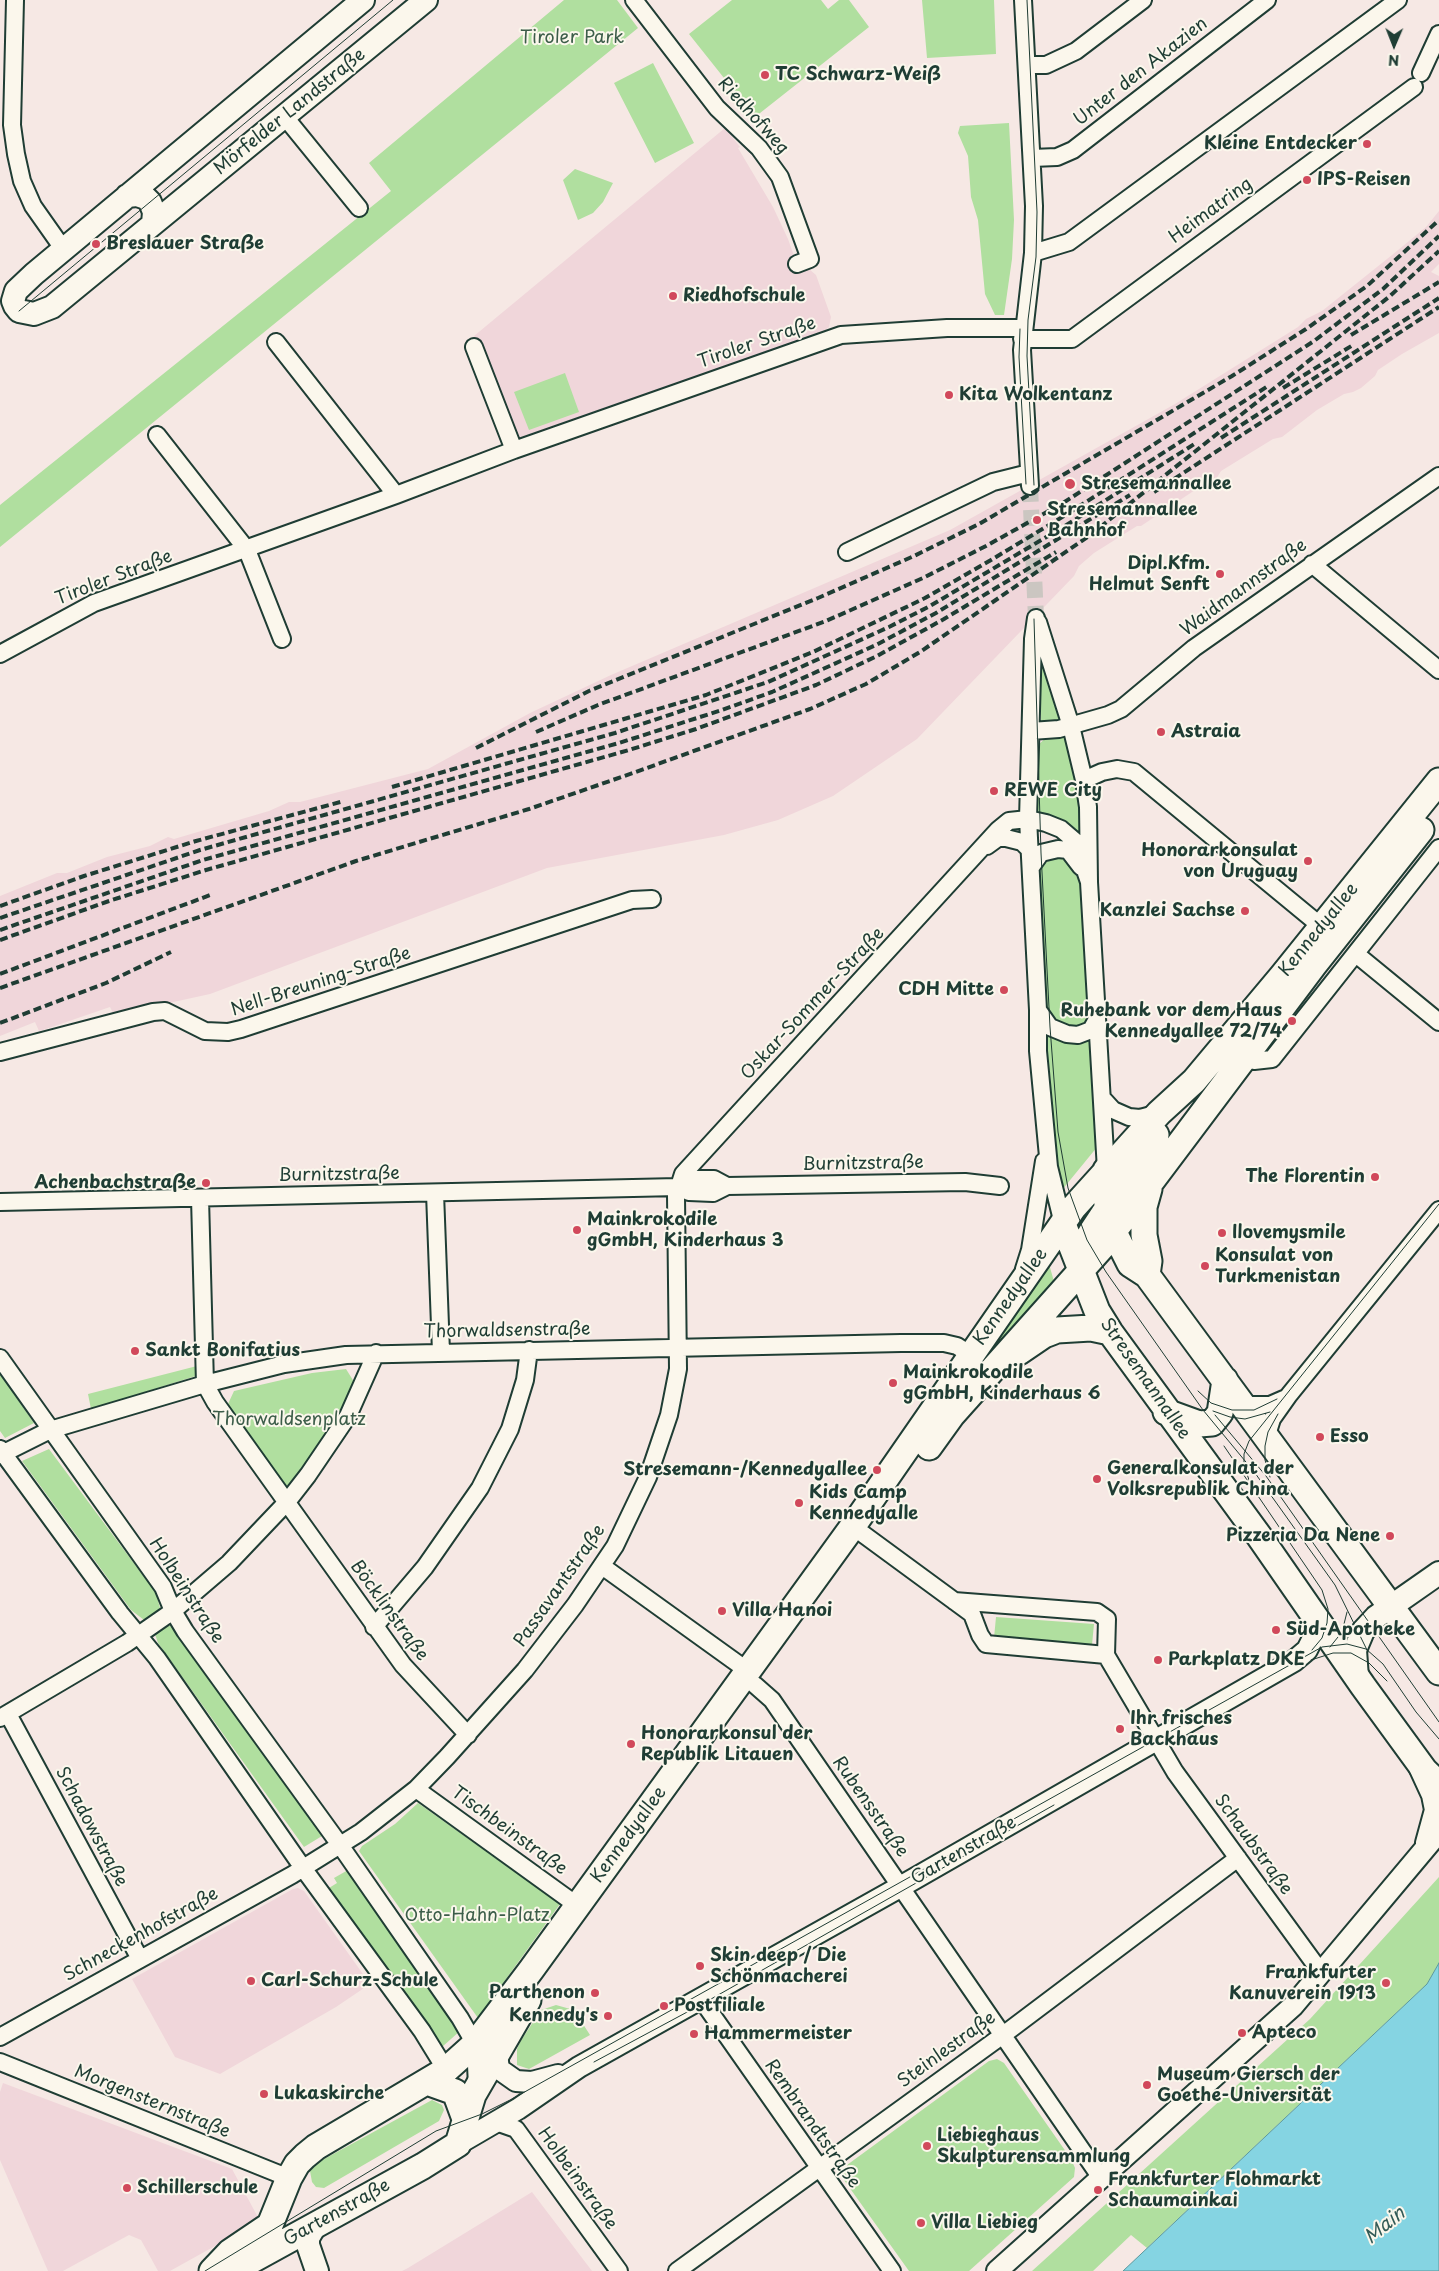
<!DOCTYPE html>
<meta charset="utf-8">
<style>
body{margin:0}
#map{position:relative;width:1439px;height:2271px;overflow:hidden;background:#f6e8e4;font-family:"Playpen Sans",sans-serif}
canvas{display:block}
.north{position:absolute;left:1369px;top:20px;width:50px;height:50px;-webkit-text-stroke:4px #fbf7ec;paint-order:stroke;rotate:181deg;font-size:14px;font-weight:700;line-height:20px;text-align:center;color:#1f3d34}
.north::after{content:'';display:block;margin:auto;width:18px;height:22px;background:#1f3d34;clip-path:polygon(50% 0,100% 100%,50% 72%,0 100%)}
</style>
<div id="map">
<canvas width="1439" height="2271"></canvas>
<div class="north">N</div>
</div>
<script>
const g = document.querySelector('canvas').getContext('2d');
g.lineJoin = 'round';
function paint(path, color) { g.fillStyle = color; g.fill(path, 'evenodd'); }
const toPath = rows => new Path2D(rows.map(r => 'M' + r).join(''));
function stroke(path, color, width, dash) { g.strokeStyle = color; g.lineWidth = width; g.lineCap = dash ? 'butt' : 'round'; g.setLineDash(dash || []); g.stroke(path); }
function write(font, color, halo, rows, align = 'center') {
  g.font = font + ' "Playpen Sans",sans-serif'; g.lineWidth = 4; g.setLineDash([]); g.textBaseline = 'middle'; g.strokeStyle = halo; g.fillStyle = color; for (const [text, x, y, turn = 0] of rows) {
    g.save(); g.translate(x, y); g.rotate((+turn || 0) * Math.PI / 180); g.textAlign = isNaN(turn) ? turn : align; if (halo) g.strokeText(text, 0, 0); g.fillText(text, 0, 0); g.restore();
  }
}
const built = toPath([
 [725,128,740,147,738,148,773,207,788,239,799,270,809,269,816,275,831,317,829,327,823,332,518,438,485,349,474,336],
 [1439,211,1439,264,1431,272,1439,276,1439,333,1402,354,1378,370,1375,376,1361,388,1353,392,1344,394,1317,410,1282,437,1273,439,1221,471,1216,479,1195,490,1141,526,1137,526,1094,553,1079,566,1074,576,917,739,833,796,778,820,724,835,547,868,210,994,114,1015,110,1007,43,1030,39,1031,35,1022,0,1036,0,896,57,873,67,873,107,857,150,846,168,837,174,839,269,811,289,802,300,802,428,769,530,713,611,675,950,530,1175,404,1298,327,1306,319,1322,311,1392,255,1426,227],
 [298,1888,304,1891,370,1984,336,2007,220,2074,175,2057,132,1979,293,1889],
 [3,2083,232,2169,260,2221,170,2271,158,2271,141,2240,129,2235,63,2271,48,2271,0,2160,0,2092],
 [532,2192,592,2271,402,2271,408,2268]
]);
const green = toPath([
 [564,0,617,0,638,28,0,547,0,505,391,191,369,163],
 [732,0,821,0,828,9,839,0,849,0,869,27,755,117,689,34],
 [922,0,994,0,996,54,927,58],
 [653,63,694,143,655,163,614,83],
 [1009,123,1014,220,1012,259,1004,315,995,315,985,294,978,220,971,197,968,156,958,133,960,126],
 [575,169,613,183,603,202,593,213,578,220,563,180],
 [565,373,579,412,529,430,514,392],
 [1041,660,1062,721,1041,725,1040,663],
 [1058,734,1070,738,1080,779,1087,858,1036,817,1038,745,1048,736],
 [1058,855,1066,857,1072,863,1074,873,1085,887,1093,1010,1086,1024,1080,1028,1055,1025,1046,1008,1039,873,1044,864],
 [1041,1034,1062,1039,1090,1036,1102,1141,1062,1190,1053,1131,1050,1073,1043,1052],
 [1047,1257,1055,1285,972,1375],
 [197,1366,199,1375,91,1409,88,1394],
 [346,1369,356,1385,345,1408,318,1450,289,1485,285,1485,228,1404,234,1391,312,1373],
 [0,1374,34,1423,5,1438,0,1431],
 [49,1449,156,1593,160,1608,158,1615,144,1620,131,1610,22,1461],
 [996,1617,1094,1624,1092,1645,994,1638],
 [163,1626,170,1626,177,1630,322,1836,304,1847,158,1643,155,1634],
 [418,1803,560,1904,478,2018,359,1851,362,1846,395,1824],
 [348,1870,460,2031,442,2047,329,1888,337,1883,334,1878],
 [1439,1877,1439,1963,1427,1984,1147,2248,1131,2235,1093,2271,1032,2271,1310,2019],
 [556,2005,574,2010,590,2035,529,2069,517,2065,517,2049,520,2042,541,2010],
 [997,2059,1004,2063,1071,2159,1075,2168,1074,2177,969,2271,909,2271,844,2180,843,2170,847,2165,989,2061],
 [432,2100,442,2105,444,2110,439,2121,324,2188,316,2187,312,2182,310,2171,315,2164]
]);
const water = toPath([
 [1439,1963,1439,2271,1123,2271,1427,1984,1439,1963]
]);
const minorTunnel = toPath([
 [1030,486,1036,618]
]);
const minor = toPath([
 [15,0,12,125,16,154,22,181,33,206,64,250],
 [634,0,717,108,759,148,780,177,810,259,797,264],
 [1023,0,1034,206,1033,253,1022,350,1030,486],
 [1027,65,1046,65,1076,51,1143,0],
 [1421,73,1439,34],
 [285,117,359,208],
 [1032,158,1057,157,1073,150,1267,0],
 [1033,253,1069,242,1398,0],
 [1022,339,1072,339,1414,87],
 [276,342,396,495],
 [474,347,514,450],
 [157,435,247,550,282,639],
 [847,552,993,482,1029,473],
 [1312,564,1439,670],
 [1036,618,1033,639,1028,819,1038,1010,1038,1051,1049,1167,1063,1224],
 [1038,622,1071,726,1084,780,1088,807,1089,882,1106,1170],
 [0,654,94,603,396,495,514,450,841,335,947,328,1023,328],
 [1031,731,1059,729,1108,715,1121,709,1194,648,1439,476],
 [1084,780,1102,772,1117,769,1134,772,1322,927],
 [987,846,998,838,1006,838,1022,842,1029,849],
 [1031,867,1041,853,1058,849,1068,850,1081,867],
 [1356,954,1439,1022],
 [1038,1010,1050,1027,1067,1034,1078,1035,1091,1030,1097,1019],
 [0,1052,153,1012,165,1011,205,1031,228,1032,241,1029,632,900,652,899],
 [1245,1058,1254,1061,1272,1059,1439,848],
 [1102,1098,1113,1110,1129,1117,1140,1118,1159,1113],
 [678,1187,690,1179,714,1179,727,1186],
 [435,1193,441,1352],
 [200,1198,205,1384,215,1402,403,1665,468,1735],
 [0,1202,678,1187,689,1192,713,1193,727,1186,965,1182,1000,1186],
 [1024,1269,1030,1250,1044,1161],
 [0,1358,163,1587,173,1611,185,1631,340,1845,460,2018,475,2044,477,2086],
 [1243,1405,1270,1405,1286,1398],
 [1266,1438,1272,1419,1289,1395,1439,1210],
 [0,1449,120,1613,157,1658,303,1868,422,2031,446,2070],
 [0,1455,50,1430,205,1384,284,1364,346,1355,901,1343,944,1343,957,1346,971,1355],
 [863,1534,972,1614,980,1635,986,1644,1106,1655,1175,1772,1320,1971],
 [602,1566,748,1671],
 [954,1601,1097,1612,1107,1619,1106,1655],
 [374,1627,425,1567,480,1488,510,1429,525,1380,529,1350],
 [755,1685,772,1700,1101,2178],
 [8,1714,140,1959],
 [0,1718,127,1643,173,1611,229,1563,287,1502,308,1475,348,1416,376,1353],
 [416,1789,578,1906],
 [701,1999,892,2271],
 [0,2037,292,1875,361,1832,416,1789,447,1757,525,1670,575,1605,615,1546,648,1477,669,1415,678,1369,676,1196,683,1174,998,830,1009,821,1028,819,1046,823,1061,829,1075,841,1089,882],
 [0,2062,289,2178],
 [496,2122,516,2129,619,2271],
 [677,2271,1003,2035,1238,1858]
]);
const tertiary = toPath([
 [1420,1769,1432,1795,1435,1810,1426,1843],
 [497,2054,499,2069,516,2081,532,2082,558,2075],
 [458,2144,518,2109,579,2067,900,1887,1294,1661,1307,1650,1313,1638,1315,1625,1311,1610],
 [997,2271,1293,2006,1439,1832]
]);
const secondary = toPath([
 [363,0,34,274,16,291,13,301,15,306,19,311,34,314,52,307,426,0],
 [127,196,137,195,146,198,150,202,154,212,153,224],
 [1357,1678,1355,1650,1363,1631,1376,1617,1439,1573],
 [315,2226,308,2238,308,2245,317,2271]
]);
const primary = toPath([
 [1106,1170,1107,1206,1114,1232,1130,1264,1147,1275,1439,1672],
 [1063,1224,1097,1311,1110,1332,1259,1536,1363,1686,1425,1771,1439,1784],
 [1082,1264,1087,1240,1091,1233,1156,1135],
 [1147,1275,1149,1261,1144,1235,1144,1207,1149,1189],
 [1019,1352,1044,1335,1057,1330,1091,1328,1110,1332],
 [1166,1412,1199,1424,1212,1423,1220,1413,1225,1380],
 [929,1447,952,1415,1102,1247,1314,965,1421,830],
 [427,2082,455,2092,465,2119],
 [214,2270,252,2260,423,2166,458,2144,473,2095,528,2000],
 [212,2271,230,2252,270,2225,289,2178,297,2164,305,2156,316,2147,446,2070,475,2044,531,1970,853,1526,1074,1207,1159,1113,1194,1081,1282,976,1439,781]
]);
const tram = toPath([
 [1027,0,1037,212,1036,257,1028,320,1027,356,1034,485],
 [19,311,393,0],
 [1020,329,1019,357,1026,484],
 [1034,619,1041,853,1050,1027,1058,1132,1068,1188,1087,1240,1106,1272,1203,1410,1255,1473,1335,1585,1368,1652],
 [1198,1391,1211,1403,1232,1410,1254,1410,1277,1399],
 [1213,1411,1230,1417,1245,1419,1270,1412],
 [1215,1415,1266,1476,1439,1722],
 [1224,1446,1322,1590,1328,1609,1327,1623,1322,1638,1312,1650],
 [1270,1477,1265,1460,1265,1446,1268,1432,1278,1414],
 [1252,1489,1244,1465,1244,1454,1249,1441,1439,1204],
 [1330,1647,1342,1632,1347,1612],
 [1311,1660,1333,1653,1351,1653,1369,1663,1387,1681],
 [594,2062,704,2003,1054,1805],
 [205,2271,436,2131,482,2114,512,2099,1322,1647,1347,1644,1366,1649,1383,1664,1416,1712,1439,1739]
]);
const rail = toPath([
 [1351,335,1439,282],
 [1283,388,1353,345],
 [1221,438,1439,298],
 [1154,492,1439,307],
 [536,732,598,705,826,621,923,578,986,546,1063,503,1314,341,1383,289,1439,236],
 [476,748,589,691,818,598,914,556,979,524,1232,376,1306,329,1367,286,1439,220],
 [392,787,706,695,813,652,925,598,991,560,1064,516,1268,386],
 [0,906,84,876,196,841,344,801],
 [0,918,200,850,615,733,768,682,889,627,930,606,1065,526,1196,443],
 [0,930,203,860,619,743,722,710,772,692,876,645,936,613,1130,495],
 [0,940,109,901,206,870,629,750,696,729,816,685,877,656,944,619,1056,552],
 [0,974,213,894],
 [0,988,356,861,529,809,633,773,810,709,866,684,920,652,1089,536,1390,296,1439,251],
 [0,1023,106,983,171,952]
]);
const markers = [
 [765,75,5,"#d1495b"],
 [1367,144,5,"#d1495b"],
 [1307,180,5,"#d1495b"],
 [96,244,5,"#d1495b"],
 [673,296,5,"#d1495b"],
 [949,395,5,"#d1495b"],
 [1070,484,6,"#d1495b"],
 [1037,520,5,"#d1495b"],
 [1220,574,5,"#d1495b"],
 [1161,732,5,"#d1495b"],
 [994,791,5,"#d1495b"],
 [1308,861,5,"#d1495b"],
 [1245,911,5,"#d1495b"],
 [1004,990,5,"#d1495b"],
 [1292,1021,5,"#d1495b"],
 [1375,1177,5,"#d1495b"],
 [206,1183,5,"#d1495b"],
 [577,1230,5,"#d1495b"],
 [1222,1233,5,"#d1495b"],
 [1205,1266,5,"#d1495b"],
 [135,1351,5,"#d1495b"],
 [893,1383,5,"#d1495b"],
 [1320,1437,5,"#d1495b"],
 [877,1470,5,"#d1495b"],
 [1097,1479,5,"#d1495b"],
 [799,1503,5,"#d1495b"],
 [1390,1536,5,"#d1495b"],
 [722,1611,5,"#d1495b"],
 [1276,1630,5,"#d1495b"],
 [1158,1660,5,"#d1495b"],
 [1120,1729,5,"#d1495b"],
 [631,1744,5,"#d1495b"],
 [700,1966,5,"#d1495b"],
 [251,1981,5,"#d1495b"],
 [1386,1983,5,"#d1495b"],
 [595,1993,5,"#d1495b"],
 [664,2006,5,"#d1495b"],
 [608,2016,5,"#d1495b"],
 [1242,2033,5,"#d1495b"],
 [694,2034,5,"#d1495b"],
 [1147,2085,5,"#d1495b"],
 [264,2094,5,"#d1495b"],
 [927,2146,5,"#d1495b"],
 [127,2188,5,"#d1495b"],
 [1098,2190,5,"#d1495b"],
 [921,2223,5,"#d1495b"]
];
const parkNames = [
 ["Tiroler Park",572,38],
 ["Thorwaldsenplatz",289,1420],
 ["Otto-Hahn-Platz",477,1916]
];
const streetNames = [
 ["Unter den Akazien",1141,72,-38],
 ["Mörfelder Landstraße",290,112,-39],
 ["Riedhofweg",753,116,48],
 ["Heimatring",1211,211,-36],
 ["Tiroler Straße",757,343,-19],
 ["Tiroler Straße",114,578,-21],
 ["Waidmannstraße",1244,588,-36],
 ["Kennedyallee",1319,930,-51],
 ["Nell-Breuning-Straße",321,982,-18],
 ["Oskar-Sommer-Straße",813,1004,-47],
 ["Burnitzstraße",863,1164,-1],
 ["Burnitzstraße",339,1175,-1],
 ["Kennedyallee",1011,1297,-55],
 ["Thorwaldsenstraße",507,1331,-1],
 ["Stresemannallee",1145,1379,55],
 ["Passavantstraße",560,1586,-55],
 ["Holbeinstraße",186,1591,57],
 ["Böcklinstraße",389,1611,54],
 ["Rubensstraße",870,1807,55],
 ["Schadowstraße",91,1827,62],
 ["Tischbeinstraße",509,1831,36],
 ["Kennedyallee",629,1835,-54],
 ["Schaubstraße",1253,1845,54],
 ["Gartenstraße",964,1851,-30],
 ["Schneckenhofstraße",141,1935,-29],
 ["Steinlestraße",947,2050,-36],
 ["Morgensternstraße",152,2102,22],
 ["Rembrandtstraße",812,2124,55],
 ["Holbeinstraße",577,2179,54],
 ["Gartenstraße",337,2213,-29]
];
const poiNames = [
 ["TC Schwarz-Weiß",775,75],
 ["Kleine Entdecker",1357,144,"right"],
 ["IPS-Reisen",1317,180],
 ["Breslauer Straße",106,244],
 ["Riedhofschule",683,296],
 ["Kita Wolkentanz",959,395],
 ["Stresemannallee",1081,484],
 ["Stresemannallee",1047,510],
 ["Bahnhof",1047,531],
 ["Dipl.Kfm.",1210,564,"right"],
 ["Helmut Senft",1210,585,"right"],
 ["Astraia",1171,732],
 ["REWE City",1004,791],
 ["Honorarkonsulat",1298,851,"right"],
 ["von Uruguay",1298,872,"right"],
 ["Kanzlei Sachse",1235,911,"right"],
 ["CDH Mitte",994,990,"right"],
 ["Ruhebank vor dem Haus",1282,1011,"right"],
 ["Kennedyallee 72/74",1282,1032,"right"],
 ["The Florentin",1365,1177,"right"],
 ["Achenbachstraße",196,1183,"right"],
 ["Mainkrokodile",587,1220],
 ["gGmbH, Kinderhaus 3",587,1241],
 ["Ilovemysmile",1232,1233],
 ["Konsulat von",1215,1256],
 ["Turkmenistan",1215,1277],
 ["Sankt Bonifatius",145,1351],
 ["Mainkrokodile",903,1373],
 ["gGmbH, Kinderhaus 6",903,1394],
 ["Esso",1330,1437],
 ["Generalkonsulat der",1107,1469],
 ["Volksrepublik China",1107,1490],
 ["Stresemann-/Kennedyallee",867,1470,"right"],
 ["Kids Camp",809,1493],
 ["Kennedyalle",809,1514],
 ["Pizzeria Da Nene",1380,1536,"right"],
 ["Villa Hanoi",732,1611],
 ["Süd-Apotheke",1286,1630],
 ["Parkplatz DKE",1168,1660],
 ["Ihr frisches",1130,1719],
 ["Backhaus",1130,1740],
 ["Honorarkonsul der",641,1734],
 ["Republik Litauen",641,1755],
 ["Skin deep / Die",710,1956],
 ["Schönmacherei",710,1977],
 ["Frankfurter",1376,1973,"right"],
 ["Kanuverein 1913",1376,1994,"right"],
 ["Carl-Schurz-Schule",261,1981],
 ["Parthenon",585,1993,"right"],
 ["Postfiliale",674,2006],
 ["Kennedy's",598,2016,"right"],
 ["Apteco",1252,2033],
 ["Hammermeister",704,2034],
 ["Museum Giersch der",1157,2075],
 ["Goethe-Universität",1157,2096],
 ["Lukaskirche",274,2094],
 ["Liebieghaus",937,2136],
 ["Skulpturensammlung",937,2157],
 ["Frankfurter Flohmarkt",1108,2180],
 ["Schaumainkai",1108,2201],
 ["Schillerschule",137,2188],
 ["Villa Liebieg",931,2223]
];
const waterNames = [
 ["Main",1385,2226,-39]
];
paint(built, '#f0d6da');
paint(green, '#b0df9f');
paint(water, '#85d4e2');
stroke(water, '#5c989c', 1);
stroke(minorTunnel, '#cbc6c1', 16, [16, 8]);
stroke(minor, '#1f3d34', 20);
stroke(tertiary, '#1f3d34', 24);
stroke(secondary, '#1f3d34', 26);
stroke(primary, '#1f3d34', 29);
stroke(minor, '#fbf7ec', 16);
stroke(tertiary, '#fbf7ec', 20);
stroke(secondary, '#fbf7ec', 22);
stroke(primary, '#fbf7ec', 25);
stroke(tram, '#1f3d34', 1);
stroke(rail, '#1f3d34', 4, [8, 4]);
for (const [x, y, r, color] of markers) { const dot = new Path2D(); dot.arc(x, y, r, 0, 2 * Math.PI); g.fillStyle = color; g.fill(dot); stroke(dot, '#fbf7ec', 2); }
write('18px', '#3c5d49', '#fbf7ec', parkNames);
write('18px', '#1f3d34', '#fbf7ec', streetNames);
write('bold 18px', '#1f3d34', '#fbf7ec', poiNames, 'left');
write('italic 19px', '#335b57', '#fbf7ec', waterNames);
</script>
